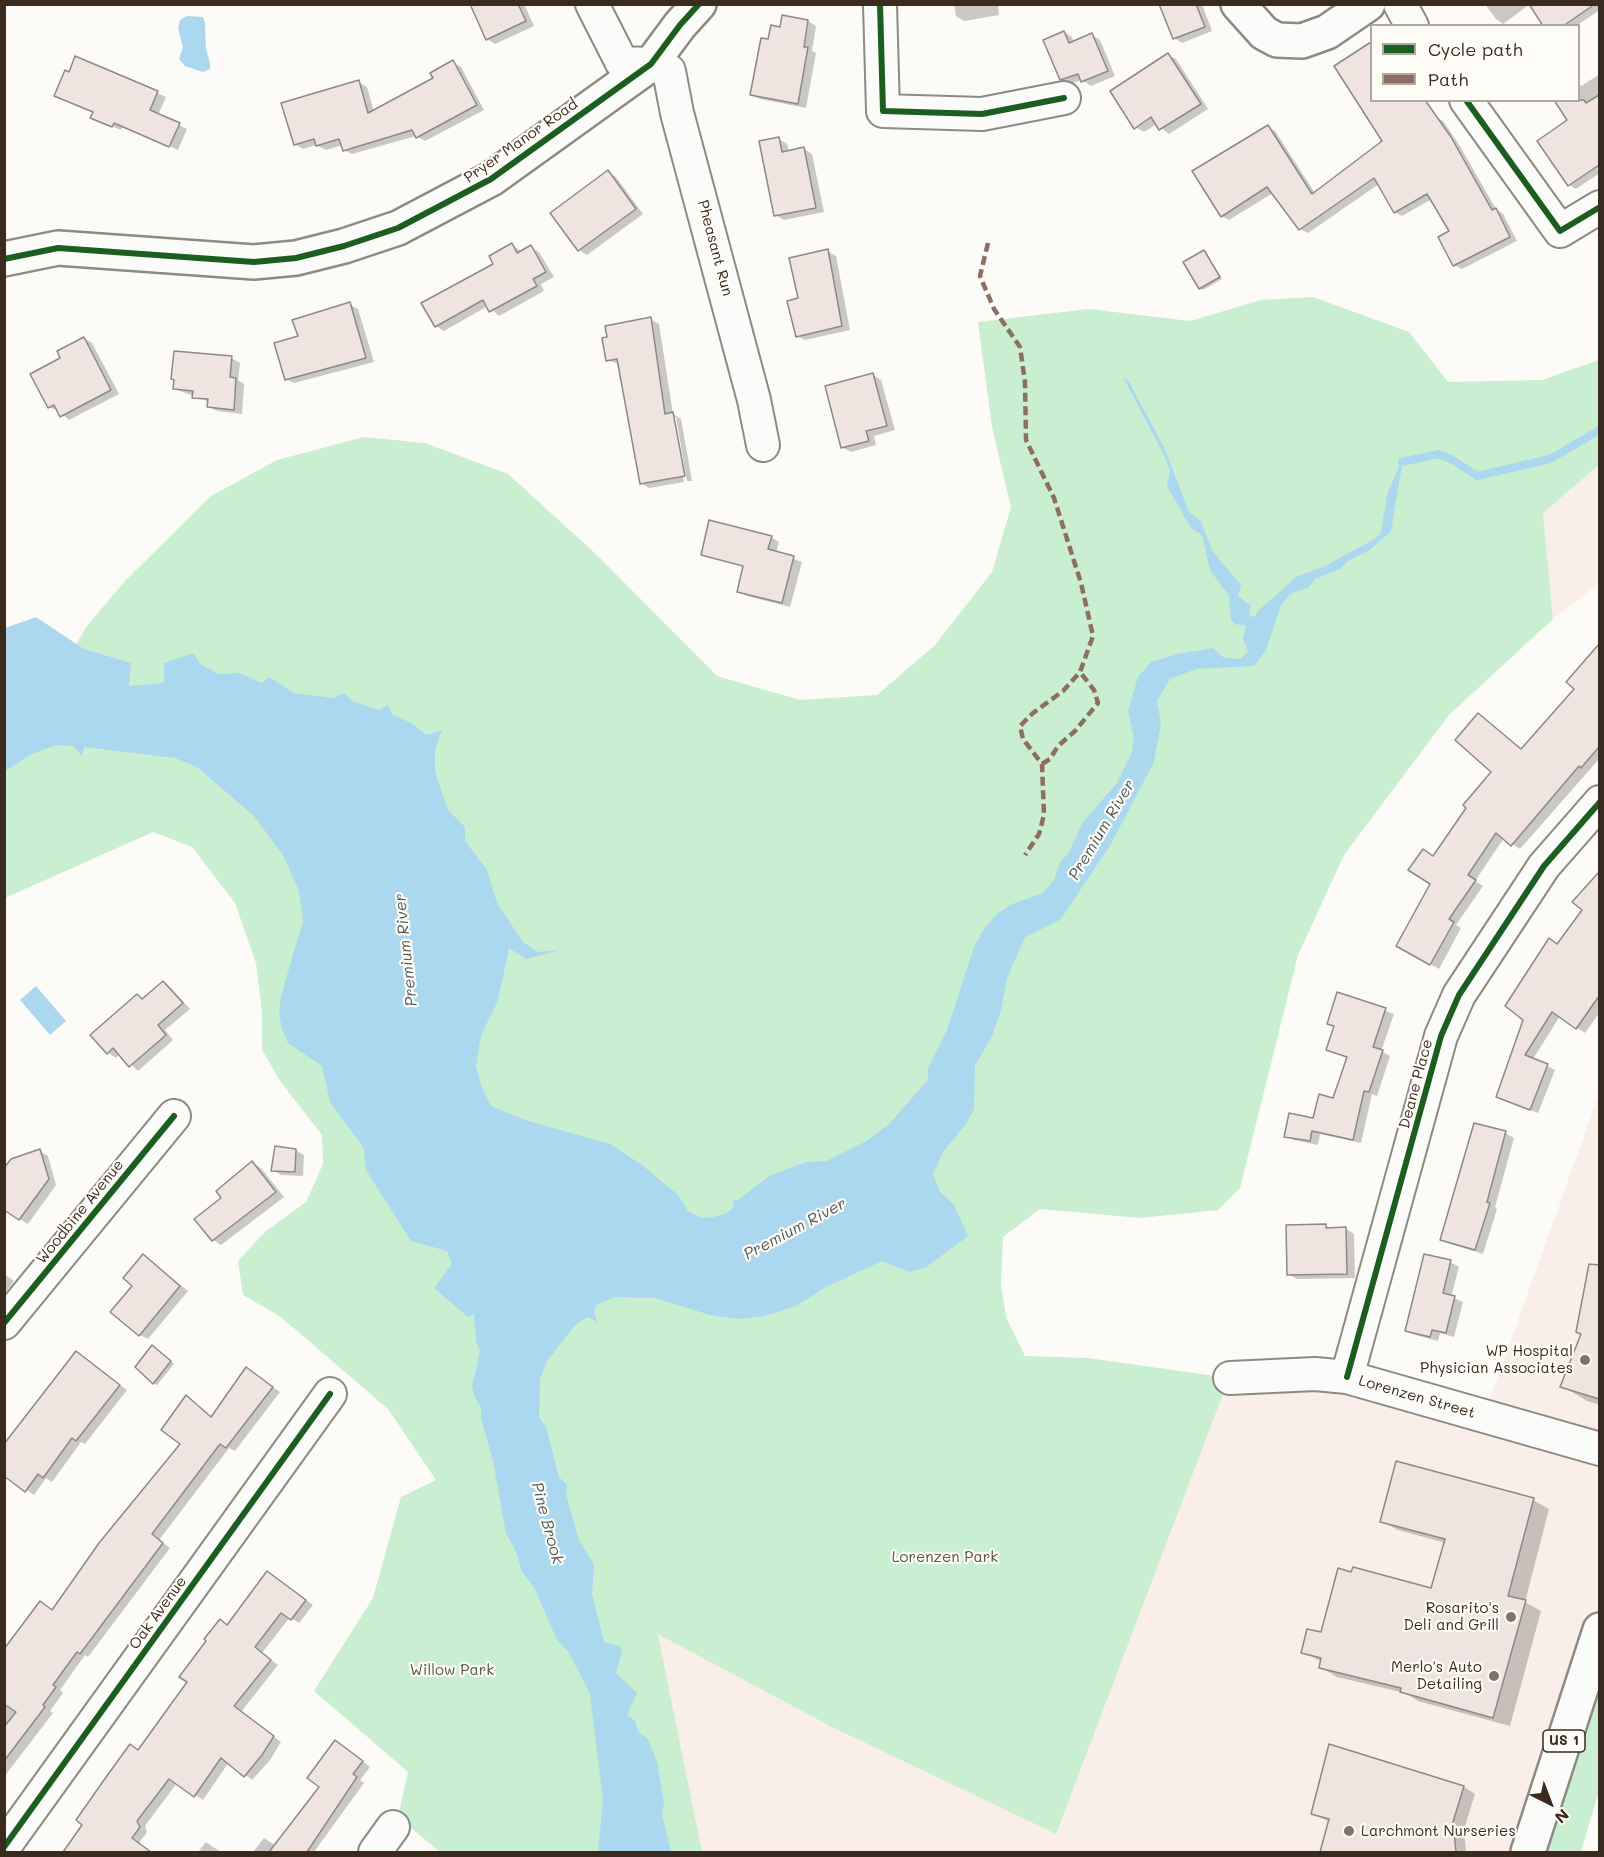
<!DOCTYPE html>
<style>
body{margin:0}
#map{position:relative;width:1604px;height:1857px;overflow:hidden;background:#fcfbf8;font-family:Mali,sans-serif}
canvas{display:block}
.frame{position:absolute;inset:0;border:6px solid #3b2a1e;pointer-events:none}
.legend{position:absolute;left:1370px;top:24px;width:210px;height:78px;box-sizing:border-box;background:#fdfcf7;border:2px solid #afa8a0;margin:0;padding:8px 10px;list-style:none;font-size:18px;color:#3b2a1e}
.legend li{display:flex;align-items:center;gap:12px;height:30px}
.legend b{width:30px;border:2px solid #afa8a0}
.north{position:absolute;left:1520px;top:1773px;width:60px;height:60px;-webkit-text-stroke:4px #fdfcf7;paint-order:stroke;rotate:138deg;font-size:16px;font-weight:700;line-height:24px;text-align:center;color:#3b2a1e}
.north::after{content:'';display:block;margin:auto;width:21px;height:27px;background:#3b2a1e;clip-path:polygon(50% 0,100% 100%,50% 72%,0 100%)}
</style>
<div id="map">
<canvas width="1604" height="1857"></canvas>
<div class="frame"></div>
<ul class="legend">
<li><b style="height:8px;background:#1b5e20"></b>Cycle path</li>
<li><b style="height:8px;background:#8d6e63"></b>Path</li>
</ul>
<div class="north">N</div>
</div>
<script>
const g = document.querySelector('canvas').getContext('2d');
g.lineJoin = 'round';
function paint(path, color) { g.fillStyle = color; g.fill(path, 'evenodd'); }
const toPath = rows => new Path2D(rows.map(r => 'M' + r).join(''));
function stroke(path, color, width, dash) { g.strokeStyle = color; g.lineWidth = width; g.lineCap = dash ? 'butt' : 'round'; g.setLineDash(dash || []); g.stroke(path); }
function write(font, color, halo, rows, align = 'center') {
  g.font = font + ' Mali,sans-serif'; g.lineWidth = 4.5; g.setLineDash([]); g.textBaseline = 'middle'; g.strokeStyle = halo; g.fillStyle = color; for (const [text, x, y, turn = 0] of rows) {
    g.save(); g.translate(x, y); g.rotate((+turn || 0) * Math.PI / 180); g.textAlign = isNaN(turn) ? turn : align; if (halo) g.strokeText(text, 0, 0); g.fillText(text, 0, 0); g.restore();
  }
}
const built = toPath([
 [1599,465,1599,584,1553,619,1543,513],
 [1599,1094,1599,1618,1520,1852,702,1852,658,1633,830,1726,1229,1378,1314,1377,1482,1421]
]);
const green = toPath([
 [1313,297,1409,332,1448,382,1542,380,1599,360,1599,465,1543,513,1553,619,1449,715,1344,855,1298,955,1240,1188,1218,1210,1140,1218,1040,1209,1003,1237,1001,1284,1006,1317,1025,1356,1088,1358,1229,1378,1056,1834,830,1726,658,1634,702,1852,440,1852,398,1817,408,1772,314,1691,373,1598,401,1497,436,1480,388,1409,281,1317,243,1295,238,1261,265,1232,306,1202,323,1164,322,1135,280,1081,262,1050,262,1012,256,963,235,903,192,847,153,832,5,898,4,764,87,626,125,581,211,496,277,460,364,437,425,443,508,474,598,556,717,676,800,700,877,695,935,645,992,572,1011,507,992,427,978,322,1089,309,1190,321,1261,300],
 [1599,1618,1599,1791,1581,1852,1520,1852]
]);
const water = toPath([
 [187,16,203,17,205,23,206,49,210,63,210,69,203,72,185,66,179,59,183,47,178,29,180,20],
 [1123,377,1129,382,1164,447,1189,512,1200,520,1213,552,1241,585,1238,596,1251,606,1249,614,1251,616,1255,617,1257,612,1296,577,1323,567,1375,539,1381,532,1387,495,1404,454,1391,531,1370,550,1348,561,1340,569,1315,579,1309,587,1290,594,1281,605,1266,650,1254,666,1196,669,1170,679,1157,701,1161,724,1154,762,1111,844,1061,919,1025,937,1007,978,1001,1010,992,1036,975,1066,974,1109,966,1124,943,1152,933,1174,940,1192,954,1205,968,1236,925,1268,909,1272,882,1261,826,1287,796,1306,765,1316,738,1319,710,1315,655,1298,615,1297,596,1305,594,1312,597,1322,588,1317,575,1325,547,1361,540,1379,539,1417,546,1427,559,1477,567,1485,566,1494,579,1540,594,1565,592,1593,604,1642,619,1646,622,1651,616,1673,637,1693,627,1715,635,1721,639,1732,647,1738,657,1761,664,1802,662,1815,671,1852,598,1852,603,1799,590,1694,569,1653,556,1638,534,1587,522,1572,517,1554,506,1533,493,1460,481,1419,481,1407,474,1396,472,1386,480,1351,476,1342,474,1314,468,1317,434,1288,452,1264,447,1251,411,1241,366,1170,364,1148,330,1102,322,1066,288,1043,282,1029,279,1014,281,996,303,921,299,891,283,855,254,816,197,767,175,758,84,747,82,756,73,746,56,745,32,754,5,771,5,628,36,617,84,649,131,663,129,686,164,683,164,663,194,653,200,664,219,674,240,673,262,683,269,677,294,693,333,698,344,693,352,701,379,710,388,705,392,714,413,724,426,735,442,730,435,750,435,772,448,810,465,827,465,841,487,870,497,903,523,942,537,952,561,950,526,959,509,948,498,1001,481,1035,476,1066,481,1085,491,1106,528,1121,610,1144,642,1165,678,1195,688,1211,702,1218,713,1217,725,1214,733,1208,734,1199,737,1201,769,1176,806,1162,827,1161,865,1142,889,1124,928,1080,928,1068,947,1030,974,947,984,929,997,914,1010,905,1043,893,1054,880,1060,862,1068,854,1083,822,1117,783,1132,752,1134,737,1128,711,1138,677,1151,662,1178,654,1213,648,1224,658,1241,659,1248,651,1243,639,1246,626,1235,624,1231,620,1229,596,1210,570,1202,535,1191,528,1167,486,1170,470,1164,455],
 [36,986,66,1021,50,1035,20,1000]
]);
const shadow = toPath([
 [471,4,524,4,534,26,495,44,487,39],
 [954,4,998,4,999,15,964,21,956,16],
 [1161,4,1202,4,1212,31,1182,43,1174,38],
 [1485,4,1530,4,1503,24,1496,19],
 [1531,4,1600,4,1600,10,1576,26,1545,26],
 [783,17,808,21,816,26,812,51,816,53,806,108,760,99,752,95,769,41,781,28],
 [1064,32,1072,37,1074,43,1092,35,1100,40,1115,76,1091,86,1082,80,1070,84,1061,79],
 [1371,43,1372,100,1435,116,1443,121,1458,143,1496,209,1503,214,1517,241,1462,269,1454,265,1451,232,1432,199,1402,216,1395,212,1379,184,1308,233,1300,229,1273,193,1229,220,1222,216,1268,127,1275,131,1315,193,1384,142,1336,66],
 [1168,55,1176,59,1208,109,1169,134,1157,124,1144,132,1135,127],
 [76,58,166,97,158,115,187,129,178,150,123,126,121,130,101,122,94,113,64,100,70,74],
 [453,62,461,67,484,110,425,141,416,136,352,154,344,150,343,145,326,150,316,145,303,149,295,144,358,82,367,87,374,112,435,79],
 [1600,74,1600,163,1597,169,1600,173,1576,189,1569,185,1539,141,1569,121,1578,100,1578,83,1581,86],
 [779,139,787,144,789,152,804,149,812,154,824,212,784,220,775,215],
 [608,172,616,177,643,214,587,255,579,250],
 [512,245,522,252,531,247,539,252,554,277,541,284,544,291,499,316,488,306,444,331,436,326],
 [827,251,836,256,850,330,805,340,797,336],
 [1204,251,1222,279,1203,290,1200,288],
 [349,304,358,309,374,362,294,383,286,379,299,337],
 [650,319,659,324,673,414,681,419,692,481,687,481,676,417,673,417,684,482,649,488,641,483,619,364,607,360],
 [84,338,92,343,119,394,69,420,59,411,49,407],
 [231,358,240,363,238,380,244,384,242,414,217,411,209,407,209,402,175,389],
 [873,375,881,380,895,430,874,436,876,445,851,452,842,447],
 [771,537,779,542,776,553,802,562,790,607,747,596,738,591,744,567,702,554],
 [1600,646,1600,758,1520,849,1504,838,1475,881,1483,886,1456,925,1461,928,1439,969,1398,946,1432,884,1434,858,1493,771,1478,715,1522,750,1576,689,1568,682],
 [1593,881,1600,885,1600,953,1591,963,1600,969,1597,974,1600,975,1600,1012,1585,1033,1560,1016,1533,1059,1555,1070,1538,1113,1506,1100,1558,945,1584,910],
 [163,983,171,988,190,1009,165,1030,173,1040,138,1071,120,1054,116,1058,108,1053,137,995,144,999],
 [1338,994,1394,1014,1381,1051,1390,1056,1377,1096,1372,1094,1361,1143,1320,1134,1318,1145,1294,1140,1286,1136,1314,1120,1334,1099,1349,1058,1328,1049,1335,1027,1328,1023],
 [1505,1133,1514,1138,1495,1207,1497,1209,1483,1254,1450,1244,1441,1239],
 [295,1150,304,1155,303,1176,281,1175,273,1170],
 [39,1151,48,1156,56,1185,28,1224,20,1219],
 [252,1163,261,1168,284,1197,221,1245,213,1240,223,1198],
 [1325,1225,1332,1229,1346,1229,1354,1234,1355,1278,1297,1279,1288,1274],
 [143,1256,188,1291,148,1339,140,1335,134,1286],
 [1450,1262,1459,1267,1451,1297,1463,1302,1454,1337,1440,1333,1438,1341,1415,1335,1406,1330],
 [4,1274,14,1281,4,1294],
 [1591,1279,1600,1282,1600,1405,1587,1401,1562,1386,1582,1334],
 [156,1349,174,1364,157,1385,154,1383],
 [76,1353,127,1390,85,1444,81,1442,52,1482,46,1478,34,1495,4,1474],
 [254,1374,280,1392,235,1451,229,1448,159,1540,170,1548,88,1657,85,1655,60,1690,63,1693,50,1711,53,1713,4,1777,4,1661,52,1610,182,1444,187,1397,212,1418],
 [1533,1500,1549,1509,1525,1602,1541,1611,1510,1726,1418,1701,1405,1693,1337,1677,1320,1667,1322,1662,1303,1652,1322,1634,1433,1590,1446,1543,1398,1530,1381,1521],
 [275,1578,313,1605,299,1623,290,1617,262,1653,278,1665,241,1712,281,1742,270,1760,252,1780,229,1762,203,1800,177,1783,145,1826,147,1832,139,1843,148,1850,146,1852,64,1852,131,1746,139,1751,228,1626],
 [344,1746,370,1767,360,1780,364,1783,314,1852,253,1852,264,1838,276,1846,321,1787],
 [1464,1787,1475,1794,1464,1829,1466,1852,1321,1852,1330,1822,1313,1814],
 [206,1842,213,1847,221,1852,198,1852]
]);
const stream = toPath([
 [1402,462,1439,454,1453,460,1477,476,1550,459,1600,430]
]);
const building = toPath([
 [470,4,518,4,526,21,486,40,470,4],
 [1159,4,1196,4,1205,27,1173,39,1159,4],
 [1529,4,1595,4,1563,26,1543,26,1529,4],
 [782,15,808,20,804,47,808,47,798,104,750,95,761,38,768,39,771,25,780,27,782,15],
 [1064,31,1069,43,1092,33,1108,71,1081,82,1078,74,1060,80,1043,40,1064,31],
 [1371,42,1371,100,1425,100,1451,137,1492,210,1496,208,1510,237,1453,266,1438,237,1449,231,1427,194,1394,213,1374,178,1299,230,1267,187,1221,217,1192,171,1268,125,1312,194,1382,141,1334,66,1371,42],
 [1168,53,1201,104,1159,130,1151,117,1134,129,1110,91,1168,53],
 [75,56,158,91,150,110,180,123,169,147,114,123,112,127,90,118,93,112,54,96,65,70,69,72,75,56],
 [453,60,477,105,416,138,412,130,343,151,339,139,316,146,314,139,294,145,281,103,359,80,368,113,433,78,430,73,453,60],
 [1599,95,1599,165,1568,186,1537,141,1567,120,1554,100,1584,100,1586,103,1599,95],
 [779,137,782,152,804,147,816,208,774,216,759,141,779,137],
 [608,170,636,209,578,251,550,213,608,170],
 [512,243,517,253,531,245,546,272,533,279,537,286,489,312,483,300,435,327,421,303,493,264,489,256,512,243],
 [828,249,842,326,796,337,787,301,798,298,789,258,828,249],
 [1204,250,1220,277,1199,289,1183,262,1204,250],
 [350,302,366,358,285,380,274,343,298,336,292,320,350,302],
 [651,317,665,414,673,412,685,476,640,484,617,359,606,361,602,338,607,337,605,326,651,317],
 [84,337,111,390,60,417,54,405,48,408,30,374,60,358,57,351,84,337],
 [174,351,232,356,230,377,236,378,234,410,207,407,208,399,192,398,193,391,173,389,174,380,171,379,174,351],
 [873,373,887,426,866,431,869,441,841,448,825,386,873,373],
 [709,520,772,536,768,549,794,556,782,603,737,592,743,566,701,555,709,520],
 [1599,644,1599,747,1581,768,1579,766,1511,846,1496,833,1468,875,1476,880,1449,919,1454,922,1430,965,1396,946,1430,884,1408,870,1423,849,1433,856,1466,808,1463,805,1491,772,1455,740,1478,713,1521,749,1574,689,1566,682,1599,644],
 [1599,872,1599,996,1576,1029,1552,1012,1525,1055,1548,1064,1530,1110,1496,1097,1523,1020,1505,1006,1549,938,1557,944,1582,910,1572,902,1599,872],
 [163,981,183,1003,158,1025,166,1035,129,1067,113,1048,107,1054,90,1035,137,994,142,999,163,981],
 [1337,992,1386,1008,1373,1047,1383,1050,1369,1092,1364,1091,1353,1140,1312,1131,1310,1141,1284,1137,1289,1113,1313,1118,1319,1094,1333,1098,1347,1057,1326,1050,1334,1026,1327,1024,1337,992],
 [1474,1123,1506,1131,1487,1202,1490,1203,1475,1250,1440,1240,1474,1123],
 [275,1146,296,1149,295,1172,271,1171,275,1146],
 [40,1149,49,1179,19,1220,4,1210,4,1168,11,1159,40,1149],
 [252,1161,276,1192,212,1241,194,1219,221,1198,216,1191,252,1161],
 [1326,1224,1326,1228,1346,1227,1347,1274,1287,1275,1286,1225,1326,1224],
 [143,1254,180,1286,139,1336,110,1312,132,1286,123,1278,143,1254],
 [1424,1254,1451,1260,1443,1293,1455,1296,1446,1333,1432,1330,1430,1337,1405,1331,1424,1254],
 [1589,1264,1599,1265,1599,1399,1560,1387,1581,1334,1576,1332,1589,1264],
 [152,1345,171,1361,153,1384,135,1367,152,1345],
 [76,1351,120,1385,76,1441,72,1438,43,1478,38,1474,25,1492,4,1476,4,1444,76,1351],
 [246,1367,273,1387,226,1448,220,1444,152,1534,163,1543,80,1654,77,1652,53,1685,56,1687,43,1705,45,1707,4,1761,4,1727,16,1712,4,1704,4,1649,40,1601,52,1610,99,1543,180,1444,161,1430,186,1395,211,1417,246,1367],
 [1396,1461,1534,1498,1508,1596,1526,1600,1493,1718,1400,1692,1401,1688,1319,1668,1321,1658,1301,1653,1307,1629,1321,1632,1338,1568,1351,1572,1353,1567,1431,1588,1445,1539,1380,1522,1396,1461],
 [267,1571,306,1600,291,1620,281,1613,255,1647,271,1660,234,1706,274,1736,262,1755,244,1777,221,1758,194,1797,169,1779,137,1821,140,1827,132,1838,151,1852,63,1852,82,1825,76,1820,104,1780,130,1744,138,1750,187,1682,179,1677,206,1641,204,1639,220,1619,227,1625,267,1571],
 [335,1740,363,1761,353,1774,357,1777,307,1852,269,1852,319,1787,307,1778,335,1740],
 [1329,1744,1464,1786,1453,1822,1456,1852,1320,1852,1329,1819,1311,1814,1329,1744]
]);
const minor = toPath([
 [592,4,622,63,651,64,669,71,677,113,754,400,763,445],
 [880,4,883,111,982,114,1064,98],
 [1400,4,1412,26],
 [1466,100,1560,231,1600,207],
 [4,1323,174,1116],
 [1347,1377,1441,1036,1459,995,1544,866,1600,802],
 [1230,1378,1315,1374,1347,1377,1600,1449],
 [4,1847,330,1394],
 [375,1852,393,1827]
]);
const tertiary = toPath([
 [1238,4,1264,33,1277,40,1302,41,1327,32,1368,4],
 [4,259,58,248,254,262,296,258,344,246,398,228,491,179,651,64,680,25,699,4]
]);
const primary = toPath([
 [1528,1852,1600,1630]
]);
const quiet = toPath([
 [988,243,980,276,994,309,1020,347,1025,382,1026,440,1054,498,1081,583,1093,636,1080,672,1063,691,1033,713,1020,726,1023,739,1042,764,1044,815,1039,834,1025,855],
 [1042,764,1050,759,1058,746,1075,731,1098,703,1094,690,1080,672]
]);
const cycleway = toPath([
 [880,4,883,111,982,114,1064,98],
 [1466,100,1560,231,1600,207],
 [4,259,58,248,254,262,296,258,344,246,398,228,491,179,651,64,680,25,699,4],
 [4,1323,174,1116],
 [1347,1377,1441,1036,1459,995,1544,866,1600,802],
 [4,1847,330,1394]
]);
const markers = [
 [1585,1360,6,"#7f736a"],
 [1511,1617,6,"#7f736a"],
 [1494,1676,6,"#7f736a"],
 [1349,1831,6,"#7f736a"]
];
const shields = [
 [1564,1741,42]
];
const shieldNames = [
 ["US 1",1564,1741]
];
const streetNames = [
 ["Pryer Manor Road",521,141,-35],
 ["Pheasant Run",715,248,75],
 ["Deane Place",1416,1084,-75],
 ["Woodbine Avenue",80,1212,-51],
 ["Lorenzen Street",1417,1397,16],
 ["Oak Avenue",158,1613,-54]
];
const poiNames = [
 ["WP Hospital",1573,1351],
 ["Physician Associates",1573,1368],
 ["Rosarito's",1499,1608],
 ["Deli and Grill",1499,1625],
 ["Merlo's Auto",1482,1667],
 ["Detailing",1482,1684],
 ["Larchmont Nurseries",1361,1831,"left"]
];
const parkNames = [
 ["Lorenzen Park",945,1557],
 ["Willow Park",452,1670]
];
const waterNames = [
 ["Premium River",1102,830,-59],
 ["Premium River",406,950,-96],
 ["Premium River",795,1229,-28],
 ["Pine Brook",547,1523,75]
];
paint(built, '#f9efe8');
paint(green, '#c9eed0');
paint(water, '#acd8ef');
paint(shadow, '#0003');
stroke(stream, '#acd8ef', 8);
paint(building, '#efe4df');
stroke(building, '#8d8985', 1.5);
stroke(minor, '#8d8985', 36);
stroke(tertiary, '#8d8985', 38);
stroke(primary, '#8d8985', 38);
stroke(minor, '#fbfbf9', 32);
stroke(tertiary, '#fbfbf9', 33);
stroke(primary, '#fbfbf9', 33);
stroke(quiet, '#8d6e63', 4.5, [9, 4.5]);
stroke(cycleway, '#1b5e20', 6);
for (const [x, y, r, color] of markers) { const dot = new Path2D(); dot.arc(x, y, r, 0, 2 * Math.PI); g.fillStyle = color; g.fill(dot); stroke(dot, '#fdfcf7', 2); }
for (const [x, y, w] of shields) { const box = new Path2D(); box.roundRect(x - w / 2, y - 11, w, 22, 4.5); g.fillStyle = '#fdfcf7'; g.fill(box); stroke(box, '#3b2a1e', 1.5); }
write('bold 14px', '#3b2a1e', null, shieldNames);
write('15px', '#3b2a1e', '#fdfcf7', streetNames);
write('15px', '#3b2a1e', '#fdfcf7', poiNames, 'right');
write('15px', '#545842', '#fdfcf7', parkNames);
write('italic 16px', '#535a5c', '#fdfcf7', waterNames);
</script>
